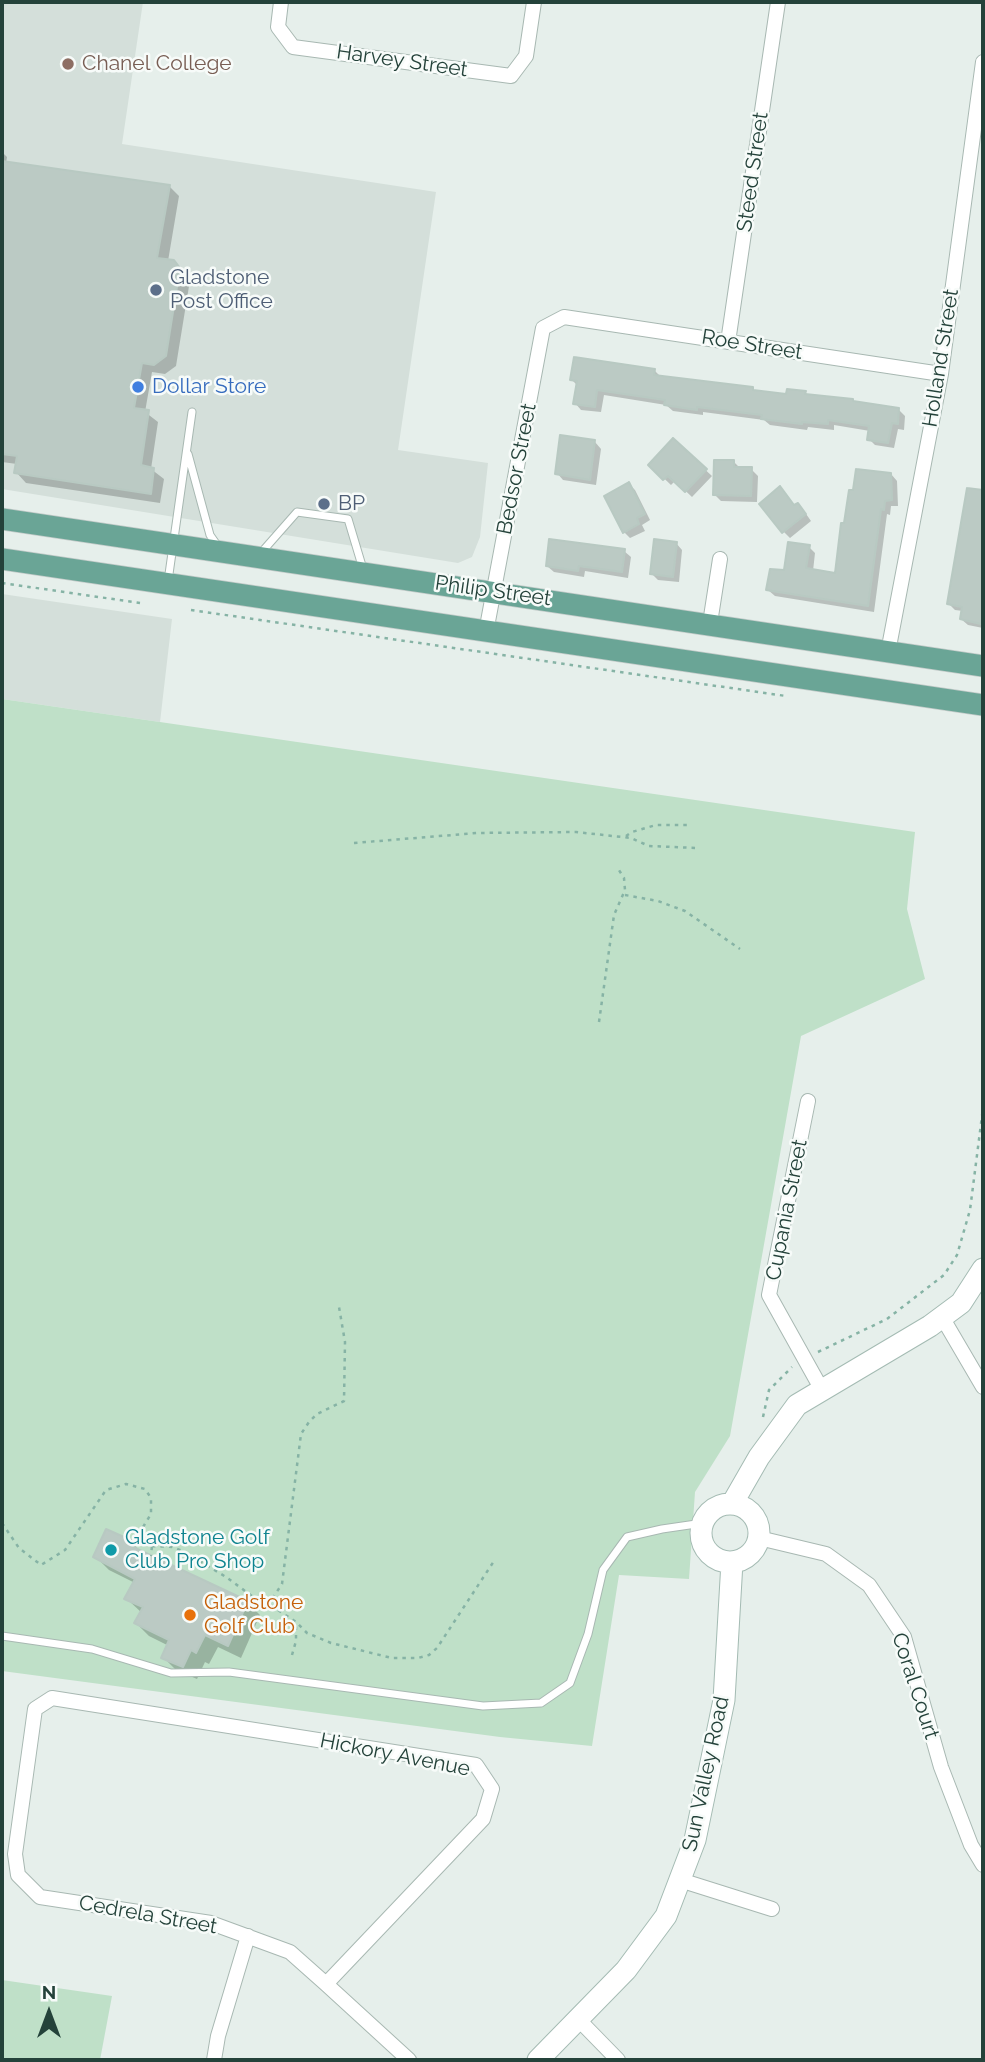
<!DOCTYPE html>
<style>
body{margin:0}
#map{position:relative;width:985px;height:2062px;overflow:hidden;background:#e6efeb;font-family:Raleway,sans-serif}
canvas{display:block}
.frame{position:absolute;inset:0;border:4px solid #24423a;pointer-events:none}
.north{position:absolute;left:14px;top:1978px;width:70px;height:70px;-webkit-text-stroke:5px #f7fbf9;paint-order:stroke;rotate:0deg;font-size:19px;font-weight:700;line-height:28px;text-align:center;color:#24423a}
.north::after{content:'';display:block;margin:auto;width:24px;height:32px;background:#24423a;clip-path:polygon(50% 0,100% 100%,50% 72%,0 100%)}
</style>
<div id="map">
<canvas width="985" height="2062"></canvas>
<div class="frame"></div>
<div class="north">N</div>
</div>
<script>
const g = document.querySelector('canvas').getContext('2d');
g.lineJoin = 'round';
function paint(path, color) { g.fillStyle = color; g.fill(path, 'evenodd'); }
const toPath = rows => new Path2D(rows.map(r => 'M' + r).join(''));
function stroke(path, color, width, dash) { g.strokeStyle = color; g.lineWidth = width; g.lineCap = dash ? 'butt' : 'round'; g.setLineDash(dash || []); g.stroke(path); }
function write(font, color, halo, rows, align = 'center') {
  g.font = font + ' Raleway,sans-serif'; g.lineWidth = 5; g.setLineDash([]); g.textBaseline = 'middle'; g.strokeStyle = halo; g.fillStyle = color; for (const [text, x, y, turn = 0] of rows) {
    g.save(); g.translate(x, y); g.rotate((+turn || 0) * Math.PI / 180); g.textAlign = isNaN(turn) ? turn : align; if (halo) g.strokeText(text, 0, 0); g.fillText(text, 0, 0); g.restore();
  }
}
const built = toPath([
 [2,2,143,2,122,144,436,192,398,450,488,463,480,537,472,557,458,563,2,489],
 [2,594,172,619,160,722,2,699]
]);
const green = toPath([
 [2,699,915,832,907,909,925,979,801,1036,730,1436,695,1492,689,1579,619,1575,592,1746,500,1737,2,1671],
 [2,1980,112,1996,100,2060,2,2060]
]);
const shadow = toPath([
 [2,152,7,157,6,163,169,186,179,196,168,261,173,262,190,280,176,366,165,374,152,372,145,412,158,422,151,469,164,479,160,503,26,483,16,472,17,464,2,462],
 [655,371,662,378,753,389,757,393,787,396,805,392,809,396,898,409,905,416,904,430,898,429,894,448,875,445,869,439,870,431,834,425,834,430,808,427,807,430,770,425,764,420,703,412,703,415,673,411,666,405,604,395,601,412,581,410,575,403,578,386,572,380],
 [673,440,712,476,692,497,675,481,671,485,650,465],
 [595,442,601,449,596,485,563,480,557,473],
 [734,462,741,469,751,469,758,476,757,502,721,501,715,495],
 [891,474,897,481,898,506,891,506,890,515,887,514,874,612,775,596,768,590,809,547,815,553,813,571,837,575],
 [629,484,635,490,650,520,642,525,645,531,630,538,624,532],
 [968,490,983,492,983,628,968,625,961,619,963,611,955,610,948,603],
 [795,506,804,511,811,521,790,538,783,531],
 [676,543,682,550,679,582,658,580,652,574],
 [624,551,631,557,628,578,585,571,584,577,554,572,547,566],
 [132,1543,142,1553,247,1602,260,1615,241,1658,218,1647,209,1664,205,1662,197,1679,176,1670,163,1657,169,1646,149,1636,136,1623,142,1613,127,1599,135,1583,109,1570,96,1557]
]);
const building = toPath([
 [2,161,170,185,157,258,174,260,180,268,166,356,154,365,142,363,134,408,149,410,141,465,154,468,151,494,14,473,17,456,2,454,2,161],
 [574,357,655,369,654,375,753,387,753,390,786,394,787,389,806,391,805,394,853,399,853,401,899,408,898,424,892,423,888,443,867,440,869,426,828,420,828,424,802,422,802,424,761,419,762,415,697,407,697,410,664,405,665,400,597,390,595,407,573,404,577,381,570,380,574,357],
 [560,435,595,440,590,480,555,474,560,435],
 [673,438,707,469,685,492,668,476,663,480,648,465,673,438],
 [714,460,734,460,734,467,752,467,751,496,713,495,714,460],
 [856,469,891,473,892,500,885,501,884,510,881,509,868,606,766,590,770,569,784,570,788,542,810,545,806,568,835,573,841,523,844,523,849,490,853,490,856,469],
 [629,482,645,514,637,518,639,524,623,533,604,496,629,482],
 [780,486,794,505,798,503,806,514,782,533,759,504,780,486],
 [967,488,983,490,983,614,981,624,960,619,962,607,947,604,967,488],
 [549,539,625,549,622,572,579,566,578,571,546,566,549,539],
 [654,539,677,542,673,577,650,574,654,539],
 [106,1529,133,1541,131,1546,248,1601,228,1646,205,1635,196,1653,191,1650,183,1667,161,1658,169,1640,134,1623,143,1607,124,1599,135,1579,93,1557,106,1529]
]);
const path = toPath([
 [2,583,140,603],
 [191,610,786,696],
 [626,836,632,832,656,825,687,825],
 [354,843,477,833,576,832,631,838,649,846,697,848],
 [625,895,658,901,685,911,740,949],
 [599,1022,614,915,625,890,624,878,617,867],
 [818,1352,887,1319,944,1275,957,1255,970,1210,983,1108],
 [763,1417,769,1390,792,1367],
 [706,1511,712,1500],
 [2,1523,19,1548,41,1565,65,1550,106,1490,126,1484,145,1489,151,1498,151,1514,137,1537,146,1540,152,1546,151,1556],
 [152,1546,172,1547,183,1551,226,1577,256,1599,264,1601,274,1596,282,1584,301,1434,309,1422,317,1414,344,1401,345,1342,339,1307],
 [264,1601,296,1622,307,1633,331,1643,392,1658,418,1658,429,1655,437,1648,494,1561],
 [292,1655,296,1641,296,1622]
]);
const lane = toPath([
 [188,454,210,535,217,545],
 [260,554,297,512,348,519,363,569],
 [168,581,192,412],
 [2,1636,92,1649,171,1673,229,1672,483,1706,541,1703,570,1683,588,1634,603,1570,627,1537,662,1529,703,1523]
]);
const street = toPath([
 [281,2,278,27,293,47,511,76,526,56,534,2],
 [728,342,778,2],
 [710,623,720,559],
 [486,632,543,328,564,317,941,374],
 [888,652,941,374,983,62],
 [808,1101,769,1295,822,1390],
 [942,1317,983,1387],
 [759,1538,826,1554,869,1585,904,1637,941,1767,971,1845,983,1865],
 [680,1880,772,1909],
 [326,1984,483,1819,492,1789,476,1765,52,1698,35,1709,15,1854,18,1875,40,1897,211,1923,290,1952,326,1984,409,2060],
 [578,2019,618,2060],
 [214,2060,218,2036,248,1936]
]);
const secondary = toPath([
 [732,1504,759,1457,797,1405,930,1326,961,1303,983,1269],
 '701 1533a29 29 0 1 1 58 0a29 29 0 1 1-58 0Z',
 [538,2060,626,1970,666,1916,695,1840,724,1700,732,1562]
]);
const primary = toPath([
 [2,519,983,666],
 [2,559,983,705]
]);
const markers = [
 [68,64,7,"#8d6e63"],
 [156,290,7,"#5c6f8a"],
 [138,387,7,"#3f7fe0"],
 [324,504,7,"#5c6f8a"],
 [111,1550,7,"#0f9aa8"],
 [190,1615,7,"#e8710a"]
];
const streetNames = [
 ["Harvey Street",402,61,8],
 ["Steed Street",753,172,-82],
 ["Roe Street",752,345,9],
 ["Holland Street",941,358,-81],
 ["Bedsor Street",517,469,-79],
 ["Philip Street",493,591,8],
 ["Cupania Street",787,1210,-79],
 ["Coral Court",915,1686,72],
 ["Hickory Avenue",395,1755,11],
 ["Sun Valley Road",706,1774,-78],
 ["Cedrela Street",148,1915,10]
];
const educationNames = [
 ["Chanel College",82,64]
];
const serviceNames = [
 ["Gladstone",170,278],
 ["Post Office",170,302],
 ["BP",338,504]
];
const shopNames = [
 ["Dollar Store",152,387]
];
const cultureNames = [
 ["Gladstone Golf",125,1538],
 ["Club Pro Shop",125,1562]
];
const foodNames = [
 ["Gladstone",204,1603],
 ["Golf Club",204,1627]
];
paint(built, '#d4dfda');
paint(green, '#bfe0c8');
paint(shadow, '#0003');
paint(building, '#bbcac4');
stroke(building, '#b8c9c2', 2);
stroke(lane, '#a8b8b2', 9);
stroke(street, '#a8b8b2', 16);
stroke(secondary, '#a4bbb3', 23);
stroke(primary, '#c2cac8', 23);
stroke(path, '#86b3a5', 2.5, [3.5, 5]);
stroke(lane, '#fff', 7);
stroke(street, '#fff', 14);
stroke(secondary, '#fff', 21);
stroke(primary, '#6aa596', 21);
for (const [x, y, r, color] of markers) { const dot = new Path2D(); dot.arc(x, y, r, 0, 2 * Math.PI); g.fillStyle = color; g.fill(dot); stroke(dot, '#f7fbf9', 2.5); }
write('21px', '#24423a', '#f7fbf9', streetNames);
write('21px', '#785e54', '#f7fbf9', educationNames, 'left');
write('21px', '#4e5e75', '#f7fbf9', serviceNames, 'left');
write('21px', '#366cbe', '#f7fbf9', shopNames, 'left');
write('21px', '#0d838f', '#f7fbf9', cultureNames, 'left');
write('21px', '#c56008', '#f7fbf9', foodNames, 'left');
</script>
